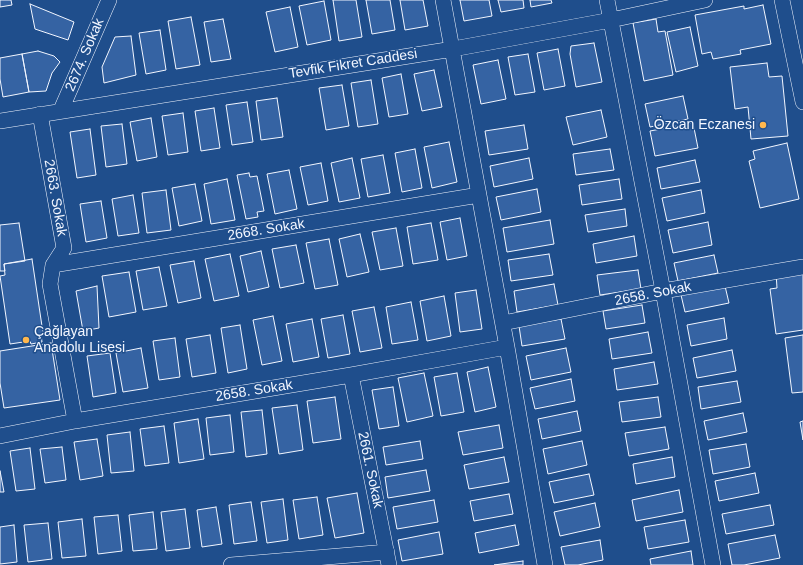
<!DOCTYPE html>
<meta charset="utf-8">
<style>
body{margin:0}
canvas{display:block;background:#1f4e8c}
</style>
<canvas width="803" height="565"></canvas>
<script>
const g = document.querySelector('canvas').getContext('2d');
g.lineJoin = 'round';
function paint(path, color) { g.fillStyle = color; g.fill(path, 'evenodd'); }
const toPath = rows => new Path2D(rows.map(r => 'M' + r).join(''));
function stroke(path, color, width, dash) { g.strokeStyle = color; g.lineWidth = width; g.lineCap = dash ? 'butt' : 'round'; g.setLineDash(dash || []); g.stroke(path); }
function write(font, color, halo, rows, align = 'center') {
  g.font = font + ' Helvetica,sans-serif'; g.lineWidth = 3; g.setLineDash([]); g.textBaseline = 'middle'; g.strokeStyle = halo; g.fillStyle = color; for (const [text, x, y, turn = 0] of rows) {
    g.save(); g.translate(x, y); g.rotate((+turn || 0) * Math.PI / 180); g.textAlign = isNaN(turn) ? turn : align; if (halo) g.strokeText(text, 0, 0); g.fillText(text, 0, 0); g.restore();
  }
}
const building = toPath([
 [0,0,11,0,12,5,0,7,0,0],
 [333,0,356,0,362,37,339,41,333,0],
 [366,0,390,0,395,30,372,34,366,0],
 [400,0,423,0,428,26,405,30,400,0],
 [460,0,489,0,492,16,464,21,460,0],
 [498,0,523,0,524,8,501,12,498,0],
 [530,0,551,0,552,3,531,7,530,0],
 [324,1,331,40,307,45,299,6,324,1],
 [30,4,74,22,68,40,35,29,30,4],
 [763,5,771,44,740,50,741,54,713,59,711,52,702,54,695,15,744,6,744,9,763,5],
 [290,7,298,47,275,52,266,12,290,7],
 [191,17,200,65,176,69,168,21,191,17],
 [223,19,231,59,211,62,204,22,223,19],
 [656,19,658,32,665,31,673,75,644,81,633,23,656,19],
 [690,27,698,66,676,72,667,32,690,27],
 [160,30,166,70,146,74,139,33,160,30],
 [131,36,136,75,104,83,102,67,115,37,131,36],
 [594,43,602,82,576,87,570,54,571,46,594,43],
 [558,49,565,86,544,90,537,53,558,49],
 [38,51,54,56,60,62,52,73,46,91,29,92,22,54,38,51],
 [22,54,29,92,3,97,0,79,0,58,22,54],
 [528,54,535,92,515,95,508,57,528,54],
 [498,60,506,99,481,104,473,65,498,60],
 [767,63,769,77,782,76,788,136,751,139,748,107,735,109,730,67,767,63],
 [434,70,442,107,422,111,414,74,434,70],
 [401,74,408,114,389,117,382,78,401,74],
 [371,80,378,124,358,127,351,83,371,80],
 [342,85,349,126,326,130,319,88,342,85],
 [683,96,688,119,650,127,645,104,683,96],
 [277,98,283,137,261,140,256,101,277,98],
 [247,102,253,142,232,145,226,105,247,102],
 [214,108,220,148,201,151,195,111,214,108],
 [601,110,607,137,573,145,566,117,601,110],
 [183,113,188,152,168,155,162,116,183,113],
 [151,118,157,157,137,161,130,122,151,118],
 [693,123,698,148,655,156,650,131,693,123],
 [122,124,127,164,106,167,101,126,122,124],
 [524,125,528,149,489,155,485,131,524,125],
 [90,129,96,175,77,178,70,132,90,129],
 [449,142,457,182,432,188,424,147,449,142],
 [787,143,799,199,760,208,749,161,755,159,753,151,787,143],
 [415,149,422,188,402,192,395,153,415,149],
 [610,149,614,170,576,175,573,154,610,149],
 [383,155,390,193,368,197,361,159,383,155],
 [352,158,360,198,339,202,331,163,352,158],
 [529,158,533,179,494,187,490,166,529,158],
 [695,160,700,182,661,189,657,168,695,160],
 [321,163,328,201,308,205,300,167,321,163],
 [289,170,297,209,275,214,267,174,289,170],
 [249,173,250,177,257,176,264,211,257,212,258,217,246,219,237,175,249,173],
 [227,179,235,220,211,224,204,184,227,179],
 [619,179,622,199,582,205,579,185,619,179],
 [195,184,202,221,179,226,172,188,195,184],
 [537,189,541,212,501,220,496,197,537,189],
 [166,190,171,230,147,233,142,193,166,190],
 [701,190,705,213,667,221,662,198,701,190],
 [133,195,139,233,118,236,112,199,133,195],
 [101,201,107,238,86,242,80,204,101,201],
 [625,209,627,226,588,232,585,215,625,209],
 [460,218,467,256,447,260,440,222,460,218],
 [550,220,554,244,507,252,503,228,550,220],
 [708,222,712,245,673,253,668,230,708,222],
 [19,223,25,261,4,264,5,271,0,271,0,225,19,223],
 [431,223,438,260,413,264,407,227,431,223],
 [396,228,403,266,380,270,372,232,396,228],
 [360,234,369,272,347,277,339,239,360,234],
 [634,236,637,256,596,263,593,244,634,236],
 [329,239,338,285,315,289,306,243,329,239],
 [296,245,304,283,280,288,272,249,296,245],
 [261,251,269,287,248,292,240,256,261,251],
 [230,254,239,296,214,301,205,259,230,254],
 [549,254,553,275,511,281,508,260,549,254],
 [714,255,718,273,678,281,674,263,714,255],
 [32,259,43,333,41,334,42,342,31,344,30,341,10,344,0,276,5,275,4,264,32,259],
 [194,261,201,298,178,303,170,265,194,261],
 [159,267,167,306,143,310,136,271,159,267],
 [803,269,803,330,776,334,770,289,777,288,776,273,803,269],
 [638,270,641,289,600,295,597,275,638,270],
 [129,272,136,312,109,317,102,276,129,272],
 [554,284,558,305,517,312,514,291,554,284],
 [97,286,99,328,83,331,76,291,97,286],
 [725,286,729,303,685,312,681,295,725,286],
 [476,290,482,329,460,332,455,293,476,290],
 [444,296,451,336,427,341,420,301,444,296],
 [411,302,418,340,392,344,386,307,411,302],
 [642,305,645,323,606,329,603,311,642,305],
 [374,307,382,348,360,352,352,311,374,307],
 [343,315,350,354,328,358,321,319,343,315],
 [273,316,282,361,262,365,253,320,273,316],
 [724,318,727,339,691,346,687,325,724,318],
 [312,319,319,357,293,362,286,324,312,319],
 [561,319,565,339,522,346,519,326,561,319],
 [240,325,247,369,228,373,221,328,240,325],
 [648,332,652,353,612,359,609,339,648,332],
 [210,335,216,373,192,377,186,339,210,335],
 [803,335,803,392,792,393,785,338,803,335],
 [175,338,180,377,159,380,153,341,175,338],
 [51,343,60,400,4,408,0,383,0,351,51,343],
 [141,348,148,388,123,392,116,353,141,348],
 [566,348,571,372,531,380,526,356,566,348],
 [732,350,736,371,697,378,693,358,732,350],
 [110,353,116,393,93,397,87,356,110,353],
 [654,362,658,384,617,390,614,369,654,362],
 [488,367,496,407,475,412,467,372,488,367],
 [424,373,433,416,407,422,398,378,424,373],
 [457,373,464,412,441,416,434,377,457,373],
 [571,379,575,401,535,409,530,388,571,379],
 [737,381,741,402,701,409,698,387,737,381],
 [393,387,399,426,379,429,372,390,393,387],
 [335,397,341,439,313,443,307,401,335,397],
 [658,397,661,417,622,422,619,402,658,397],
 [297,405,303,450,279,454,272,408,297,405],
 [262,410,267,454,246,457,241,412,262,410],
 [577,411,581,431,542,439,538,419,577,411],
 [743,413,747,432,708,440,704,421,743,413],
 [230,415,234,452,210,455,206,418,230,415],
 [198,419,204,459,179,463,174,423,198,419],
 [803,421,803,440,800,422,803,421],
 [499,425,503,448,463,455,458,432,499,425],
 [164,426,169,463,145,466,140,429,164,426],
 [665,427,669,449,629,456,625,433,665,427],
 [130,432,134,471,111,473,107,435,130,432],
 [97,439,103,476,80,480,74,442,97,439],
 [420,441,423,459,386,465,383,447,420,441],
 [582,441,587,465,548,474,543,449,582,441],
 [746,444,750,467,713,474,709,450,746,444],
 [62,447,66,480,45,483,40,449,62,447],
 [30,448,35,489,16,491,10,451,30,448],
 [504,457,509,482,469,489,464,465,504,457],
 [672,457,675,477,636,484,633,464,672,457],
 [426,470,430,491,388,498,385,477,426,470],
 [0,471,4,492,0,492,0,471],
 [755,473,759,493,719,501,715,481,755,473],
 [589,474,594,495,554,503,549,482,589,474],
 [679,490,683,512,636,521,632,500,679,490],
 [357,493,364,533,335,538,327,498,357,493],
 [509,494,513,514,474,521,470,501,509,494],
 [317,497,323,535,299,539,293,500,317,497],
 [283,499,288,540,267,543,261,502,283,499],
 [434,500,438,522,397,529,393,507,434,500],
 [251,502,257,541,234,544,229,505,251,502],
 [595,503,600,527,560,536,554,512,595,503],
 [770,505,774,525,726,534,722,514,770,505],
 [216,507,222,544,202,547,197,510,216,507],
 [185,509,190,548,166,551,161,512,185,509],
 [153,512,157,549,133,551,129,515,153,512],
 [118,515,122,551,98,554,94,517,118,515],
 [82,519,86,556,62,558,58,522,82,519],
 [685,520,689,542,648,549,644,527,685,520],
 [48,523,52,559,28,562,24,525,48,523],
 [14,525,17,562,0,564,0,527,14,525],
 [515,525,519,545,479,553,475,533,515,525],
 [439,532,443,554,402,561,398,540,439,532],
 [775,535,780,558,744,565,732,565,728,544,775,535],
 [600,540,603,560,578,565,565,565,561,547,600,540],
 [691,551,693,565,651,565,650,559,691,551],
 [523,561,523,565,494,565,523,561]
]);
const minor = toPath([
 [443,0,507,347,545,565],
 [607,0,663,291,713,565],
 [782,0,803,102],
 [61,110,109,0],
 [40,114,64,248,53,265,50,284,75,421],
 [0,121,453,49,611,20,705,0],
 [53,265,479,195],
 [503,323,663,291,803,267],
 [351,375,389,565],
 [0,436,75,421,351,375,507,347],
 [231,565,387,552]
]);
const markers = [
 [763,125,4,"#ffb74d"],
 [26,340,4,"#ffb74d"]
];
const streetNames = [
 ["2674. Sokak",85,55,-67],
 ["Tevfik Fikret Caddesi",353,64,-9],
 ["2663. Sokak",55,198,80],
 ["2668. Sokak",266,230,-9],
 ["2658. Sokak",653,294,-11],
 ["2658. Sokak",254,391,-9],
 ["2661. Sokak",370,470,78]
];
const poiNames = [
 ["Özcan Eczanesi",755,125],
 ["Çağlayan",34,332,"left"],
 ["Anadolu Lisesi",34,348,"left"]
];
paint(building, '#3563a3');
stroke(building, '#f2f6ff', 1);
stroke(minor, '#f2f6ff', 16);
stroke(minor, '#1f4e8c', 15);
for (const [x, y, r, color] of markers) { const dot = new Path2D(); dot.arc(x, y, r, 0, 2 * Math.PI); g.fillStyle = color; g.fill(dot); stroke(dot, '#1f4e8c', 1.5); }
write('14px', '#f2f6ff', '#1f4e8c', streetNames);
write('14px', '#f2f6ff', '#1f4e8c', poiNames, 'right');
</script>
